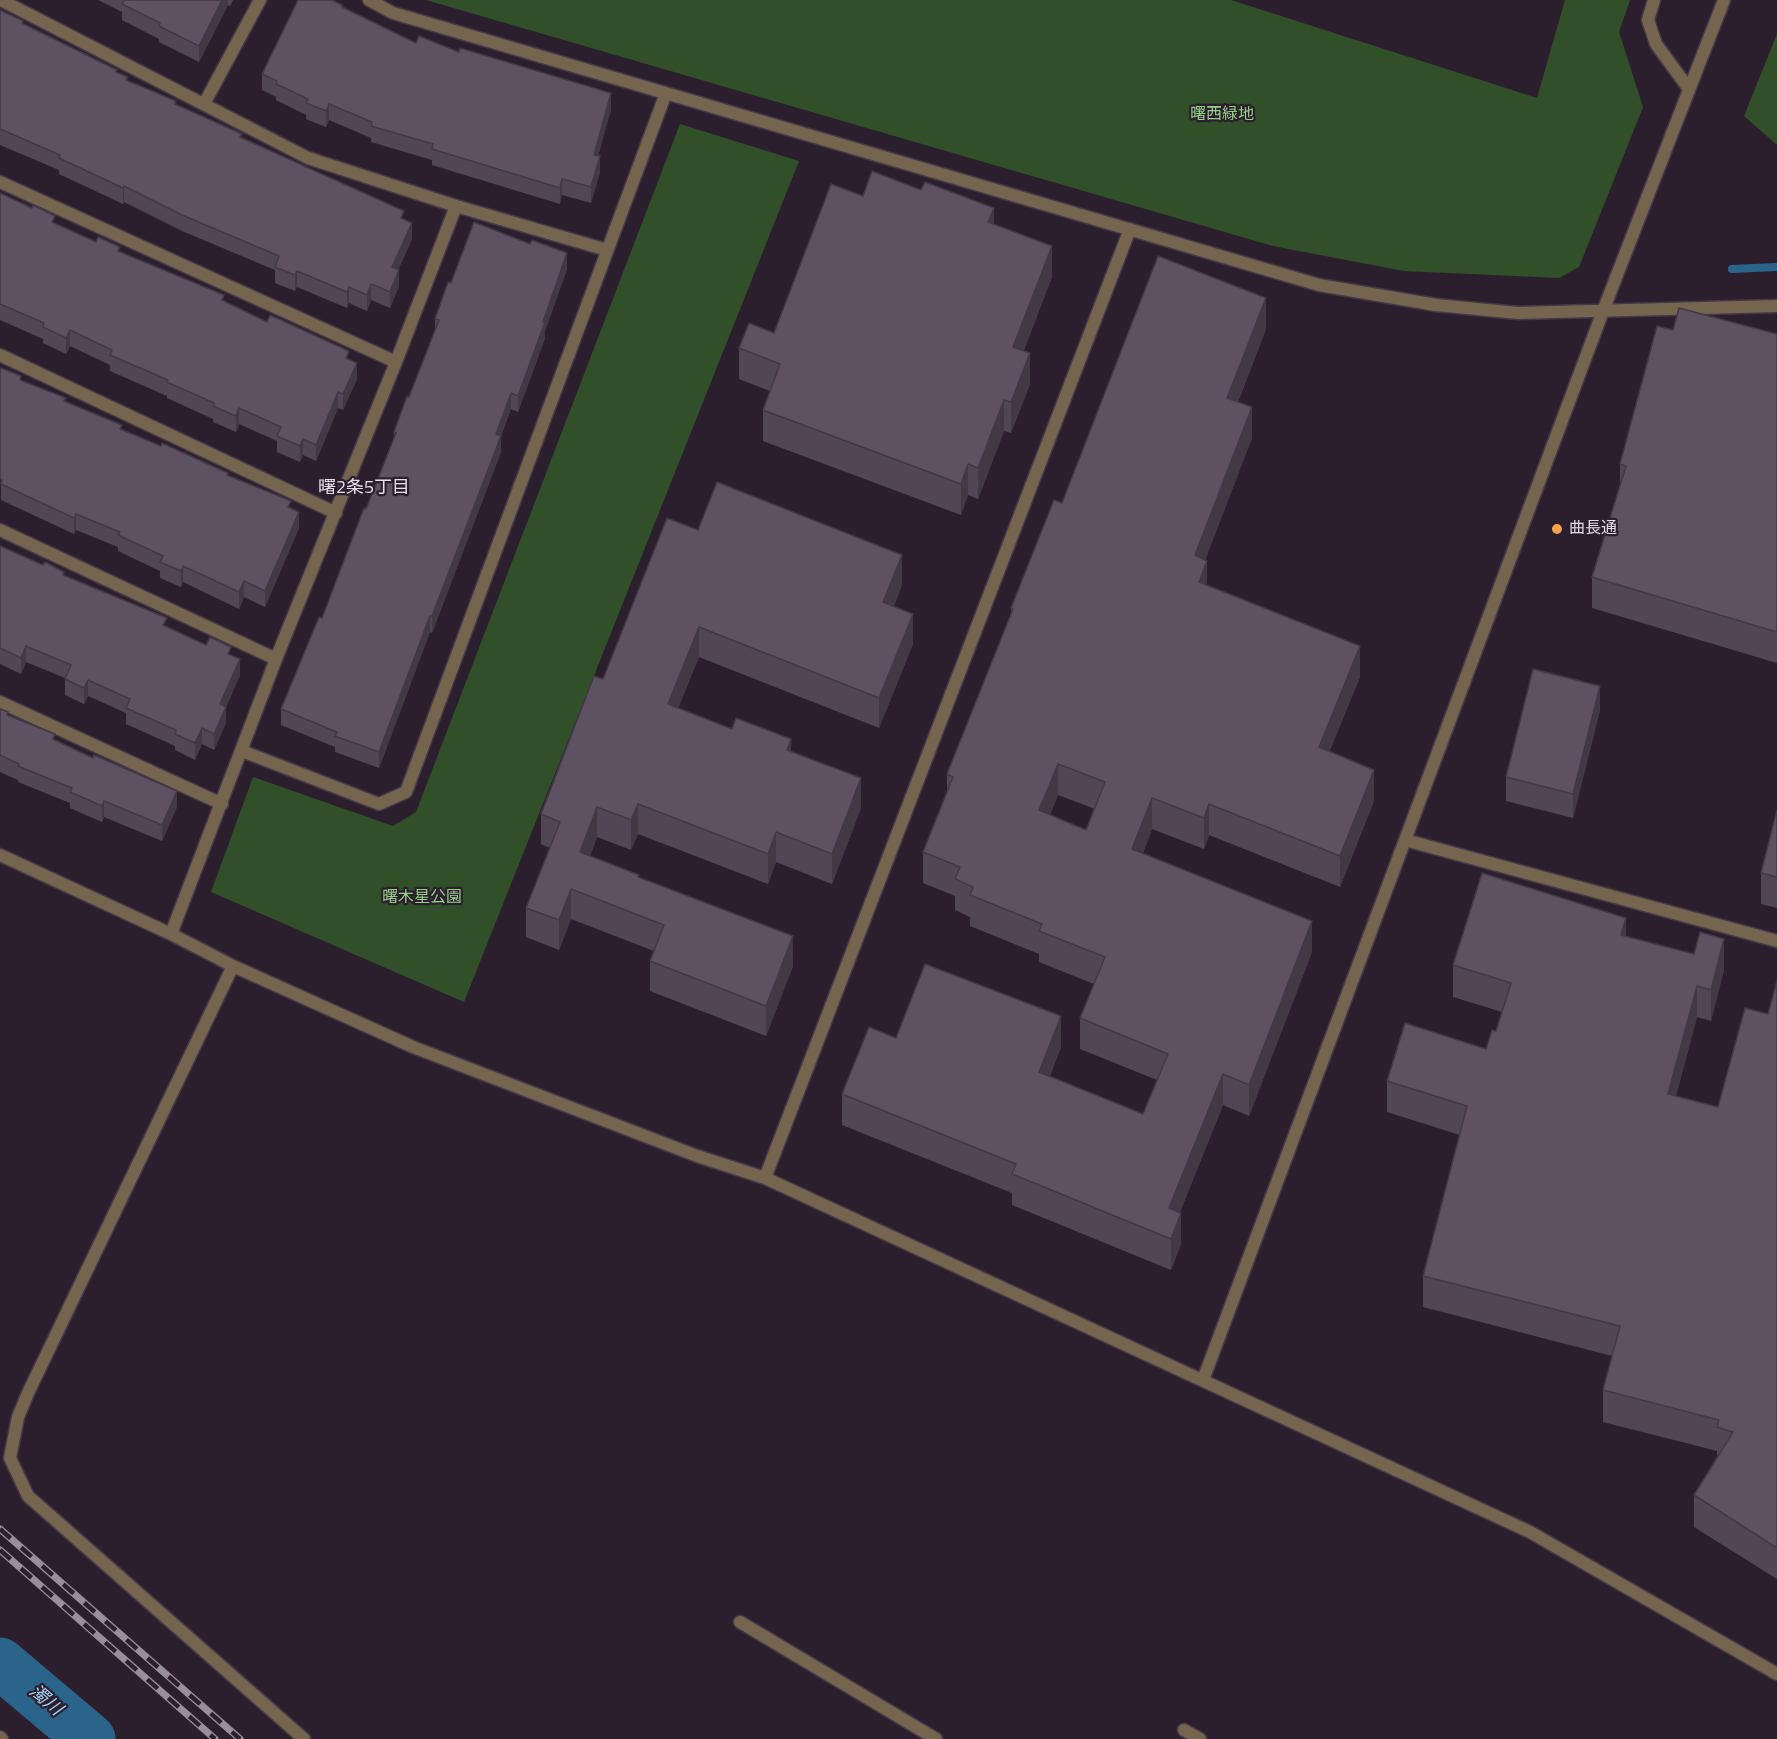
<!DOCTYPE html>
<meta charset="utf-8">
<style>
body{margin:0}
canvas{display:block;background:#2b1f2e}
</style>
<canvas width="1777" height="1739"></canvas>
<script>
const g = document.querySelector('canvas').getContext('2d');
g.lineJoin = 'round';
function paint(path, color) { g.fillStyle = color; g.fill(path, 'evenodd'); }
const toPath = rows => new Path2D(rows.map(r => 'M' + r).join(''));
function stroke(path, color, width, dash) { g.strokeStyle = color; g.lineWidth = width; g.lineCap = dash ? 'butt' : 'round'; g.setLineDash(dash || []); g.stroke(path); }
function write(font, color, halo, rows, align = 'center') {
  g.font = font + ' "Titillium Web","Noto Sans JP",sans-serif'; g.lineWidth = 4.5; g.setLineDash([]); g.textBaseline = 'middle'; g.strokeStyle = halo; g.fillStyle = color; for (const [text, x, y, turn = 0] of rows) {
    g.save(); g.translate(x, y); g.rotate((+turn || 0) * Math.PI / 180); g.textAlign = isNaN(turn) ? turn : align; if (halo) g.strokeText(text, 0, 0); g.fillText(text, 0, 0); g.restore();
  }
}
const green = toPath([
 [426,0,1231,0,1537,98,1565,0,1630,0,1619,32,1643,107,1579,267,1559,278,1404,271,1273,246],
 [1777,34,1777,145,1744,116],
 [680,124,799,161,464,1002,211,892,253,777,393,826,416,812]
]);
const stream = toPath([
 [1732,269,1777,267]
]);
const river = toPath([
 [0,1663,90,1739]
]);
const service = toPath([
 [740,1622,936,1739],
 [1184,1730,1200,1739]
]);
const minor = toPath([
 [1,0,308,158,456,206,607,250],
 [369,0,393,13,1319,285,1436,305,1518,313,1777,306],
 [1654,0,1648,20,1656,44,1689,89],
 [204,104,260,0],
 [0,182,396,362],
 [0,355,336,513],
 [0,530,276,659],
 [0,702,222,804],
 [242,751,379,804,406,792,666,93],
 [1405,840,1777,941],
 [0,855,171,934,233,966,413,1047,697,1156,765,1178,1530,1532,1777,1674],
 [171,934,276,659,396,362,456,206],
 [233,966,28,1393,18,1417,10,1458,28,1496,304,1739],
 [765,1178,1130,229],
 [1203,1380,1603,311,1724,0]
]);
const tertiary = toPath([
 [0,1737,2,1739]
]);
const rail = toPath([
 [0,1529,240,1739],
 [0,1550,215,1739]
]);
const wall = toPath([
 [98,0,233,0,230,6,228,5,199,62,159,42,159,39,122,20,122,12],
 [342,7,416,43,459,52,611,109,598,156,600,172,591,203,562,195,560,204,432,165,432,160,371,142,371,138,329,120,326,127,306,119,306,115,276,100,276,97,262,90,262,74],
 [0,10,23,24,117,72,128,81,404,220,412,239,398,270,399,286,390,308,371,300,367,311,349,303,347,308,297,287,295,291,275,283,275,270,182,231,124,202,123,204,59,174,59,170,0,145],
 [0,193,55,223,120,252,267,322,349,359,357,379,343,410,338,408,316,461,303,455,300,462,277,452,277,441,239,424,236,432,213,422,213,419,167,398,167,396,110,371,110,365,70,346,66,354,43,343,43,339,0,320],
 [863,196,994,224,1052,277,1024,350,1030,384,1011,433,1004,431,978,499,968,495,961,515,763,441,763,410,770,391,739,379,739,348,774,333],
 [567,269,545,331,545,338,518,412,511,409,501,436,501,452,432,633,430,632,379,768,335,752,335,747,281,725,281,709,322,618,366,509,394,438,394,432,409,397,435,330,435,319,451,283],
 [1266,329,1238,402,1252,438,1205,560,1207,586,1360,677,1329,752,1374,801,1340,887,1209,835,1204,849,1152,829,1143,853,1312,952,1249,1116,1223,1105,1180,1212,1181,1244,1171,1270,1012,1205,1012,1193,842,1125,842,1094,896,1038,1061,1047,1050,1076,1143,1114,1157,1080,1080,1049,1080,1018,1094,984,1039,962,1039,954,970,926,970,917,955,910,955,896,923,883,923,852,947,792,947,774,1011,616,1011,608,1062,503],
 [1058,795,1095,809,1086,830,1050,815],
 [1673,330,1777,334,1777,663,1592,608,1592,577,1620,485,1620,464],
 [0,370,122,429,228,476,291,508,299,528,265,607,244,597,239,609,183,582,181,587,160,578,160,571,118,551,118,547,76,530,74,534,1,500],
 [698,530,902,585,894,606,913,644,879,728,699,657,678,708,791,752,861,808,832,884,776,862,768,884,638,834,631,850,597,837,590,856,639,878,793,966,766,1036,650,991,650,961,654,951,571,919,559,950,526,937,526,908,550,848,541,844,541,814,603,679],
 [0,546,64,576,167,627,206,645,231,655,240,675,226,707,226,723,214,750,202,744,195,760,175,750,175,746,126,724,126,713,88,696,84,704,65,695,65,678,26,662,21,674,0,664],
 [0,709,8,715,177,807,162,841,104,817,102,822,70,808,70,803,18,782,18,780,0,772],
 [1600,710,1573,818,1506,801,1506,777],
 [1777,810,1777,908,1761,904,1761,873],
 [1626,936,1724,970,1711,1021,1697,1017,1676,1096,1718,1107,1768,1014,1777,981,1777,1579,1694,1527,1694,1495,1717,1459,1717,1451,1603,1422,1603,1390,1612,1356,1423,1307,1423,1276,1460,1135,1387,1112,1387,1081,1486,1049,1496,1031,1502,1012,1453,997,1453,965]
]);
const shadedWall = toPath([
 [222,0,228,0,228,5,199,62,199,46],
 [611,93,611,109,594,171,594,155],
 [329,104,329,120,326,127,326,111],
 [600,156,600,172,591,203,591,187],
 [562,179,562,195,560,204,560,188],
 [124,186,124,202,123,204,123,188],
 [994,208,994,239,988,222],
 [412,223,412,239,392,283,392,267],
 [1052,246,1052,277,1013,378,1013,347],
 [567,253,567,269,545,331,545,338,518,412,518,396],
 [399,270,399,286,390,308,390,292],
 [297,271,297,287,295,291,295,275],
 [371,284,371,300,367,311,367,295],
 [349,287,349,303,347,308,347,292],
 [1266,298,1266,329,1227,429,1227,398],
 [70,330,70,346,66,354,66,338],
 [1030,353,1030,384,1011,433,1011,402],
 [357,363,357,379,343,410,343,394],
 [338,392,338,408,316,461,316,445],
 [511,393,511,409,501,436,501,452,432,633,432,616],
 [1004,400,1004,431,978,499,978,468],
 [1252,407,1252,438,1195,586,1195,555],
 [239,408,239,424,236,432,236,416],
 [303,439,303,455,300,462,300,446],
 [968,464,968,495,961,515,961,484],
 [299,512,299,528,265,607,265,591],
 [76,514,76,530,74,534,74,518],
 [902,555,902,585,883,632,883,602],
 [1207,561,1207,592,1199,582],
 [183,566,183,582,181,587,181,571],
 [244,581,244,597,239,609,239,592],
 [913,614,913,644,879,728,879,698],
 [430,616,430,632,379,768,379,752],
 [699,627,699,657,668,734,668,704],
 [26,646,26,662,21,674,21,658],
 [1360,646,1360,677,1319,778,1319,747],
 [240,659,240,675,220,720,220,704],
 [88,680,88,696,84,704,84,688],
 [1600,686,1600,710,1573,818,1573,794],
 [226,707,226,723,214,750,214,734],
 [202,728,202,744,195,760,195,743],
 [791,739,791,768,787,750],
 [1058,764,1058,795,1039,841,1039,810],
 [1374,770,1374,801,1340,887,1340,856],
 [861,778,861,808,832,884,832,854],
 [177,791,177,807,162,841,162,825],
 [1152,798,1152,829,1132,880,1132,849],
 [104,801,104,817,102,822,102,806],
 [638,804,638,834,631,850,631,820],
 [1209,804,1209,835,1204,849,1204,818],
 [597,807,597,837,580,882,580,852],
 [776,832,776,862,768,884,768,854],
 [571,889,571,919,559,950,559,920],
 [1626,918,1626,949,1621,935],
 [1312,921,1312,952,1249,1116,1249,1085],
 [793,936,793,966,766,1036,766,1006],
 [1724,939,1724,970,1711,1021,1711,990],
 [1697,986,1697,1017,1668,1125,1668,1094],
 [1061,1016,1061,1047,1039,1103,1039,1072],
 [1223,1074,1223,1105,1169,1239,1169,1208],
 [1181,1213,1181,1244,1171,1270,1171,1239]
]);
const building = toPath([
 [124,0,222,0,199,46,159,26,160,23,122,4,124,0],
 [298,0,332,0,342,5,342,7,416,43,419,36,459,52,460,48,611,93,594,155,600,156,591,187,562,179,560,188,432,149,433,144,371,126,372,122,329,104,326,111,306,103,308,99,276,84,277,81,262,74,298,0],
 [0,10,23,21,22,23,117,70,116,72,128,77,126,80,176,101,175,104,242,134,240,137,404,211,401,218,412,223,392,267,399,270,390,292,371,284,367,295,349,287,347,292,297,271,295,275,275,267,279,256,182,215,124,186,123,188,59,158,60,155,0,129,0,10],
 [872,171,921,190,925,182,994,208,988,222,1052,246,1013,347,1030,353,1011,402,1004,400,978,468,968,464,961,484,763,410,780,364,739,348,749,323,774,333,831,184,863,196,872,171],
 [0,193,32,208,33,205,55,216,52,222,96,242,98,237,120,247,118,251,224,295,222,300,267,322,270,315,349,351,346,358,357,363,343,394,338,392,316,445,303,439,300,446,277,436,281,427,239,408,236,416,213,406,214,403,167,382,168,380,110,355,112,350,70,330,66,338,43,327,44,323,0,304,0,193],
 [474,222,530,244,532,240,567,253,543,322,545,322,518,396,511,393,496,434,501,436,432,616,430,616,379,752,335,736,337,732,281,709,319,617,322,618,364,508,366,509,396,433,394,432,407,396,409,397,439,320,435,319,448,282,451,283,474,222],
 [1158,256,1266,298,1227,398,1252,407,1195,555,1207,561,1199,582,1360,646,1319,747,1374,770,1340,856,1209,804,1204,818,1152,798,1132,849,1312,921,1249,1085,1223,1074,1169,1208,1181,1213,1171,1239,1012,1174,1016,1164,842,1094,869,1027,896,1038,925,964,1061,1016,1039,1072,1143,1114,1168,1054,1080,1018,1105,957,1039,931,1042,924,970,895,973,887,955,879,960,867,923,852,953,777,947,774,1013,609,1011,608,1054,500,1062,503,1158,256],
 [1058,764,1105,782,1086,830,1039,810,1058,764],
 [1679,308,1777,334,1777,632,1592,577,1626,466,1620,464,1657,326,1673,330,1679,308],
 [1,368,21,376,20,380,66,398,64,401,122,425,120,429,161,446,162,443,228,473,227,475,291,501,288,507,299,512,265,591,244,581,239,592,183,566,181,571,160,562,163,556,118,535,120,532,76,514,74,518,1,484,2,480,0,479,0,370,1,368],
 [717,482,902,555,883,602,913,614,879,698,699,627,668,704,732,729,736,718,791,739,787,750,861,778,832,854,776,832,768,854,638,804,631,820,597,807,580,852,639,875,638,877,793,936,766,1006,650,961,664,925,571,889,559,920,526,908,560,822,541,814,594,676,603,679,667,518,698,530,717,482],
 [0,546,43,565,45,562,64,572,63,575,167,618,163,625,206,645,210,637,231,647,228,654,240,659,220,704,226,707,214,734,202,728,195,743,175,734,176,730,126,708,130,699,88,680,84,688,65,679,71,665,26,646,21,658,0,648,0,546],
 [1533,669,1600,686,1573,794,1506,777,1533,669],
 [0,709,8,712,7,715,55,734,53,739,93,758,94,755,177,791,162,825,104,801,102,806,70,792,72,788,18,766,19,764,0,755,0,709],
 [1777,810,1777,877,1761,873,1777,810],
 [1482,873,1626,918,1621,935,1694,954,1700,932,1724,939,1711,990,1697,986,1668,1094,1718,1107,1745,1008,1768,1014,1777,981,1777,1548,1694,1495,1733,1432,1717,1427,1719,1420,1603,1390,1620,1326,1423,1276,1467,1106,1387,1081,1405,1023,1486,1049,1492,1030,1496,1031,1511,983,1453,965,1482,873]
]);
const markers = [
 [1557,529,6,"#f6a248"]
];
const parkNames = [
 ["曙西緑地",1222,115],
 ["曙木星公園",422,898]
];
const poiNames = [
 ["曲長通",1569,529]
];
const neighbourhoodNames = [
 ["曙2条5丁目",364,489]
];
const waterNames = [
 ["濁川",45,1701,40]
];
paint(green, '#314f29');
stroke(stream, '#2a648a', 8);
stroke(river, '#2a648a', 51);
stroke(service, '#453948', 15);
stroke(minor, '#453948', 15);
stroke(tertiary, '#453948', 15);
stroke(service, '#75654f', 12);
stroke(minor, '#75654f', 12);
stroke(tertiary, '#75654f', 12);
stroke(rail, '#988f9b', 7);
stroke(rail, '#2b1f2e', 4.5, [14]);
paint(wall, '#514654');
paint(shadedWall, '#423945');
paint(building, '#5e5162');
stroke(building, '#423945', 1.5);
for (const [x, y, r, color] of markers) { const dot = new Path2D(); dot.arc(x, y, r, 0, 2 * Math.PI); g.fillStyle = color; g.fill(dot); stroke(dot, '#2b1f2e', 2); }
write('16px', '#97d088', '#2b1f2e', parkNames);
write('16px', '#e3dbe5', '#2b1f2e', poiNames, 'left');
write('18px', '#ebdbef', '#2b1f2e', neighbourhoodNames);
write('italic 18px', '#a2d1f4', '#2b1f2e', waterNames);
</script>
